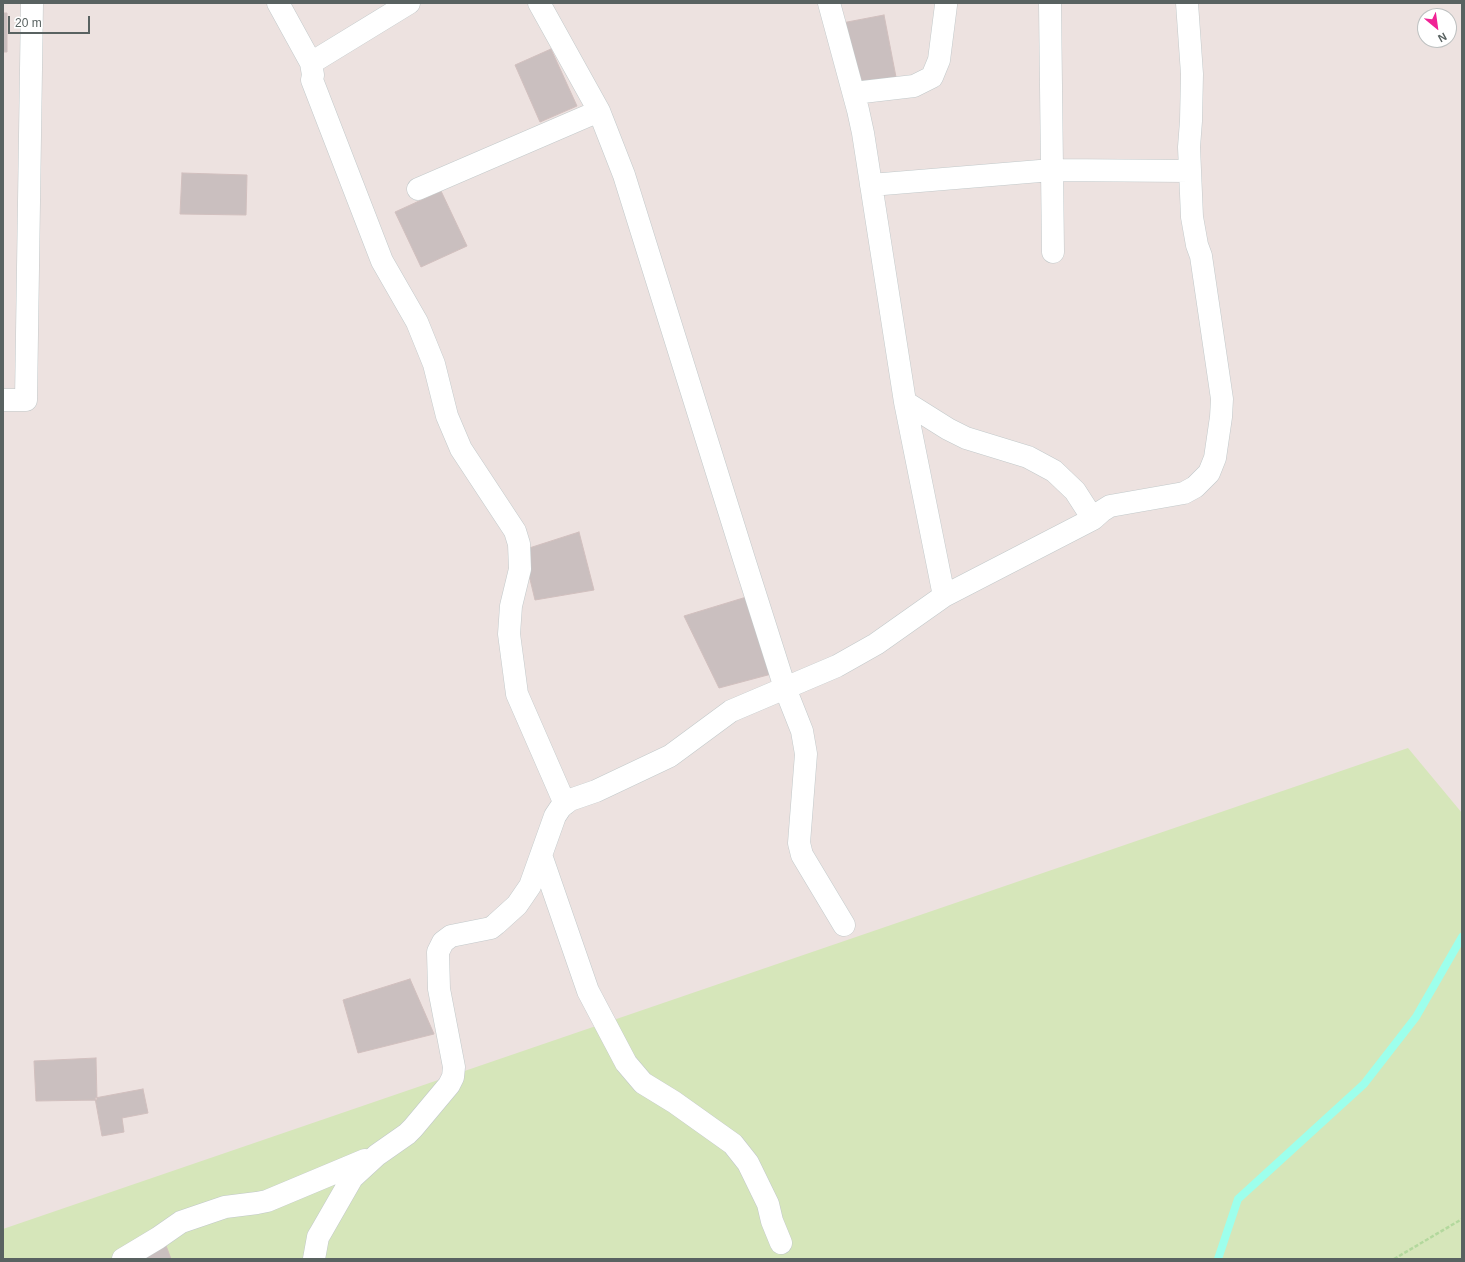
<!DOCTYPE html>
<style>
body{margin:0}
#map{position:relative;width:1465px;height:1262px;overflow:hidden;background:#ede2e0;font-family:Arial,sans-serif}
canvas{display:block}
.frame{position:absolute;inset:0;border:4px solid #596261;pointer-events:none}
.north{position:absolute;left:1417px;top:8px;width:40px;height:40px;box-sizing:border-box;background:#fff;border:1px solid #bdc0c0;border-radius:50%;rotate:151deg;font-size:11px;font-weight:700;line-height:16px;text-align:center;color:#596261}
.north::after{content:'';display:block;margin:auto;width:14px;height:18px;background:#f02295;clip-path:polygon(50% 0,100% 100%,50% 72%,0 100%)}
.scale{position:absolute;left:8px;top:16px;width:82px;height:18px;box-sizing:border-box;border:2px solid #596261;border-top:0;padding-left:5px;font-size:12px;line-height:14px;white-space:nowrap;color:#596261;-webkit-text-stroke:3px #fff;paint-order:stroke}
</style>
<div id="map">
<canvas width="1465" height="1262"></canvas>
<div class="frame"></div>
<div class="north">N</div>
<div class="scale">20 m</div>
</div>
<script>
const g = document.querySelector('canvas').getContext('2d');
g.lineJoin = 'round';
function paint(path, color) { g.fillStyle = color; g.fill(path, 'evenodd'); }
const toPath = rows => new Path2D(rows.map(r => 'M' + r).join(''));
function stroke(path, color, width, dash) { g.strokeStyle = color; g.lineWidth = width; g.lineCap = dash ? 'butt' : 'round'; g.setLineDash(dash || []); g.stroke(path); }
const green = toPath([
 [1408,748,1462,813,1462,1259,3,1259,3,1229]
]);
const stream = toPath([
 [1218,1259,1238,1199,1364,1084,1416,1017,1462,937]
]);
const building = toPath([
 [3,13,7,13,7,52,3,52,3,13],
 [884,15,896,77,854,85,842,23,884,15],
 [551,49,577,106,540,122,515,65,551,49],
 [182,173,247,175,246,215,180,214,182,173],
 [441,191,467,246,421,267,395,212,441,191],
 [579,532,594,590,535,600,523,550,579,532],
 [753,595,779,672,719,688,684,616,753,595],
 [410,979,434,1034,358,1053,343,1000,410,979],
 [96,1058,97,1100,36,1101,34,1061,96,1058],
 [143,1089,148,1113,122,1118,124,1132,102,1136,95,1098,143,1089],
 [165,1243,171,1259,133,1259,165,1243]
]);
const path = toPath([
 [1394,1259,1462,1219]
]);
const street = toPath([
 [278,3,311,63,313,75,312,80,382,261,417,322,434,364,447,416,461,449,515,531,519,544,520,569,511,606,509,634,517,694,565,804],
 [539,3,599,111,624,175,744,559,785,688,802,731,806,754,799,843,802,855,844,925],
 [829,3,858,110,863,133,905,402,948,429,966,438,1028,457,1054,471,1075,491,1093,519],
 [1050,3,1053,252],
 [311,63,409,3],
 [854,93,914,86,932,77,939,60,946,5],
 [871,185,1052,170,1190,171],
 [418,189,599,111],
 [3,400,26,400,32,3],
 [905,402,944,596],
 [541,855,588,991,626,1063,643,1083,674,1102,733,1144,748,1163,768,1204,772,1221,781,1243],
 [123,1259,158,1238,181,1222,225,1207,257,1203,267,1201,365,1160],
 [314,1259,318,1237,321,1232,352,1178,377,1155,407,1134,413,1128,449,1085,453,1077,454,1067,439,989,438,952,443,942,451,936,491,928,496,924,517,905,530,886,555,816,561,807,570,800,596,791,670,756,731,711,837,666,876,644,944,596,1093,519,1102,511,1110,506,1184,493,1195,487,1209,473,1215,458,1221,417,1222,399,1201,256,1197,245,1192,217,1189,147,1191,121,1192,74,1187,3]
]);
paint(green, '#d6e6ba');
stroke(stream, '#9dffec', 8);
paint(building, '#cabfbf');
stroke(building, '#d1bfbe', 1);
stroke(street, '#c2c9ca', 23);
stroke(path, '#b3d89d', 2.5, [4, 2]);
stroke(street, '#fff', 22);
</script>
